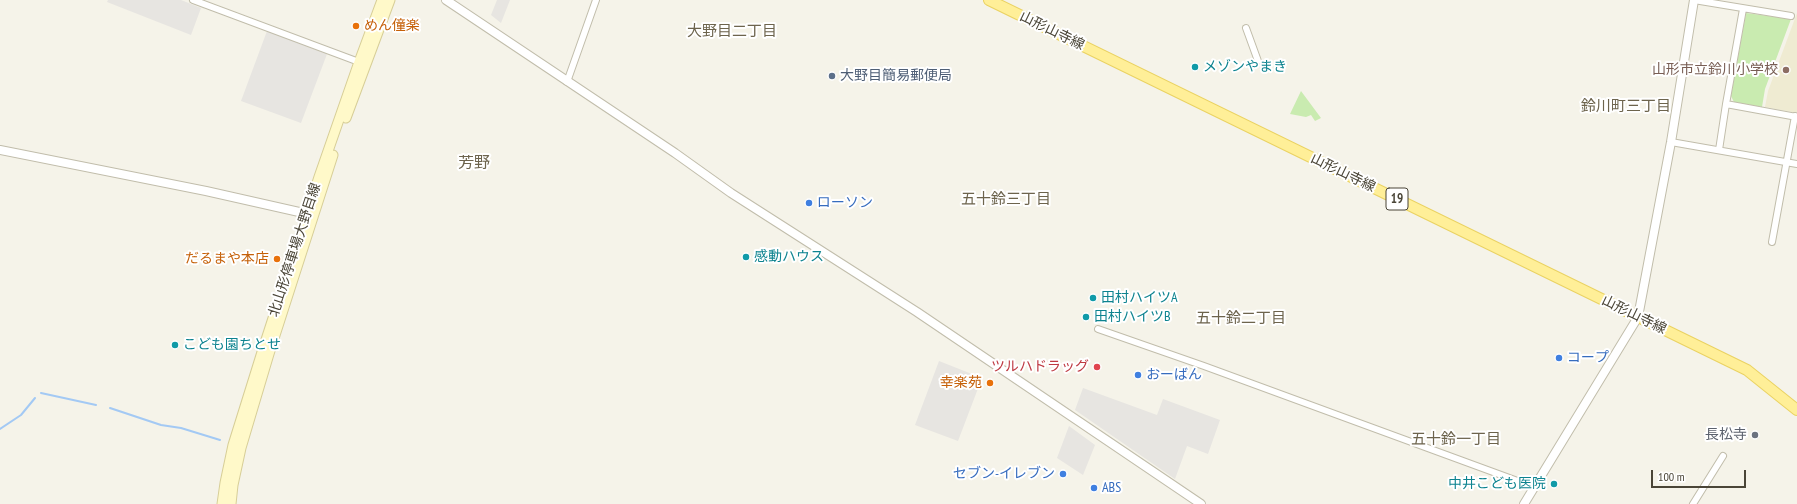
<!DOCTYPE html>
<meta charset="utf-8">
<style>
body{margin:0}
#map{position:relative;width:1797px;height:504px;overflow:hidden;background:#f5f3e9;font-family:"PT Sans Narrow",sans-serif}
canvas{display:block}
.scale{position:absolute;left:1651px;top:470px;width:95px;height:18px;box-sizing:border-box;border:2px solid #4a4537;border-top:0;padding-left:5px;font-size:12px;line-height:14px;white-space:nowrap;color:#4a4537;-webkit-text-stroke:3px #fff;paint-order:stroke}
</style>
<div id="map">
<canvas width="1797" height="504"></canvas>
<div class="scale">100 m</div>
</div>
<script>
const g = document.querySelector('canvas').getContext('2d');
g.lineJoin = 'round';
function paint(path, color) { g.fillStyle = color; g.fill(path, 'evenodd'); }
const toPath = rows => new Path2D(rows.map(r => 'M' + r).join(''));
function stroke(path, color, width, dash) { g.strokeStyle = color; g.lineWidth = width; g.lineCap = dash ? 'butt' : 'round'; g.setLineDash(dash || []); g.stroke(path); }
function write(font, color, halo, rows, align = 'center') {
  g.font = font + ' "PT Sans Narrow","Noto Sans JP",sans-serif'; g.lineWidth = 4; g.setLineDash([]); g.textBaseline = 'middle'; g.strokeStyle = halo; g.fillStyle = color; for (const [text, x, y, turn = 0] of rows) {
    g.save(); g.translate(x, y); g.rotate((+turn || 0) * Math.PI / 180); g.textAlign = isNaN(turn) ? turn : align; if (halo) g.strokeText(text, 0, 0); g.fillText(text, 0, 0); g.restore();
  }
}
const education = toPath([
 [1797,13,1797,113,1765,107,1768,91]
]);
const green = toPath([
 [1746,13,1791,19,1765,89,1762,107,1734,102,1731,96],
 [1301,91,1321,118,1315,121,1311,115,1306,117,1290,114]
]);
const parking = toPath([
 [108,0,181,0,201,8,191,35,107,2],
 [497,0,510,0,501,23,491,15],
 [267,31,327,54,301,123,241,101],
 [939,361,982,378,958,441,915,425],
 [1083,388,1157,415,1163,399,1220,420,1208,454,1187,446,1175,479,1075,410],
 [1069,426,1095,445,1083,475,1057,458]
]);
const stream = toPath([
 [41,393,96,405],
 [110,408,161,425,181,428,220,440],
 [0,429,21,415,35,398]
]);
const minor = toPath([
 [193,0,359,62],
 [1694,0,1791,16],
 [1743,9,1726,104,1797,117],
 [1246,28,1258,61],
 [567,82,596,0],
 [1671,142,1797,164],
 [1719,150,1726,104],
 [1772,242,1795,116],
 [1098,329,1204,366,1534,487],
 [1693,504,1723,456]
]);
const tertiary = toPath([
 [446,0,675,153,731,193,917,312,1201,504],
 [0,150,206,191,308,214],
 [1524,504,1638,317,1671,142,1694,0]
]);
const secondary = toPath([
 [346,118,390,0],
 [222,504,225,483,233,445,262,352,319,177,359,62,382,0],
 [231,504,233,485,241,448,269,354,333,155]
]);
const primary = toPath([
 [989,0,1747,370,1797,410]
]);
const markers = [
 [356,26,4,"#e8710a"],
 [1195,67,4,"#0f9aa8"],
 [1786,70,4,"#8d6e63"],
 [832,76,4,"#5c6f8a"],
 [809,203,4,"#3f7fe0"],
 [746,257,4,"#0f9aa8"],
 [277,259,4,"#e8710a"],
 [1093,298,4,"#0f9aa8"],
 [1086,317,4,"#0f9aa8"],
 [175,345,4,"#0f9aa8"],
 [1559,358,4,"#3f7fe0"],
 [1097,367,4,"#e0444e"],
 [1138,375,4,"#3f7fe0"],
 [990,383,4,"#e8710a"],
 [1755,435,4,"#6b7280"],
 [1063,474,4,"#3f7fe0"],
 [1554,484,4,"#0f9aa8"],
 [1094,488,4,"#3f7fe0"]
];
const shields = [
 [1397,199,22]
];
const shieldNames = [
 ["19",1397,199]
];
const foodNames = [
 ["めん僮楽",364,26,"left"],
 ["だるまや本店",269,259],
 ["幸楽苑",982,383]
];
const streetNames = [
 ["山形山寺線",1052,31,26],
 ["山形山寺線",1343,173,26],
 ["北山形停車場大野目線",295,250,-72],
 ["山形山寺線",1634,315,26]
];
const cultureNames = [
 ["メゾンやまき",1203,67],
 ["感動ハウス",754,257],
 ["田村ハイツA",1101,298],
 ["田村ハイツB",1094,317],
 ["こども園ちとせ",183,345],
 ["中井こども医院",1546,484,"right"]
];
const educationNames = [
 ["山形市立鈴川小学校",1778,70]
];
const serviceNames = [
 ["大野目簡易郵便局",840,76]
];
const shopNames = [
 ["ローソン",817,203],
 ["コープ",1567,358],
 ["おーばん",1146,375],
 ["セブン-イレブン",1055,474,"right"],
 ["ABS",1102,488]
];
const healthNames = [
 ["ツルハドラッグ",1089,367]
];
const worshipNames = [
 ["長松寺",1747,435]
];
const neighbourhoodNames = [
 ["大野目二丁目",732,32],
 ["鈴川町三丁目",1626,107],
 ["五十鈴三丁目",1006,200],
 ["五十鈴二丁目",1241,319],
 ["五十鈴一丁目",1456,440]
];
const quarterNames = [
 ["芳野",474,163]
];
paint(education, '#efebd2');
paint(green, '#c9ebb0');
paint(parking, '#e7e5e1');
stroke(stream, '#a3c9f4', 2);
stroke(minor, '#c1bdab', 8);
stroke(tertiary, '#c1bdab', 10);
stroke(secondary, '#d7ce97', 11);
stroke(primary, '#ead262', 12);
stroke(minor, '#fff', 6);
stroke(tertiary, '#fff', 8);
stroke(secondary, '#fff9c9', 9);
stroke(primary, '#ffef98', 10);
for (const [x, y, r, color] of markers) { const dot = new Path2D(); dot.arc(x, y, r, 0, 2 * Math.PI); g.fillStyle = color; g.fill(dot); stroke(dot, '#fff', 1.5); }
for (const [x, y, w] of shields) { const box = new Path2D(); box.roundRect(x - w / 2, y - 11, w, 22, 3); g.fillStyle = '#fff'; g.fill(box); stroke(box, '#4a4537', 1); }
write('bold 13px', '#4a4537', null, shieldNames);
write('14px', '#c56008', '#fff', foodNames, 'right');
write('14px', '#4a4537', '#fff', streetNames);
write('14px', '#0d838f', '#fff', cultureNames, 'left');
write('14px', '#785e54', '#fff', educationNames, 'right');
write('14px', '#4e5e75', '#fff', serviceNames, 'left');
write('14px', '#366cbe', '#fff', shopNames, 'left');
write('14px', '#be3a42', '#fff', healthNames, 'right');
write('14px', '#5b616d', '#fff', worshipNames, 'right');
write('15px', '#6d644d', '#fff', neighbourhoodNames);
write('16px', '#6d644d', '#fff', quarterNames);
</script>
